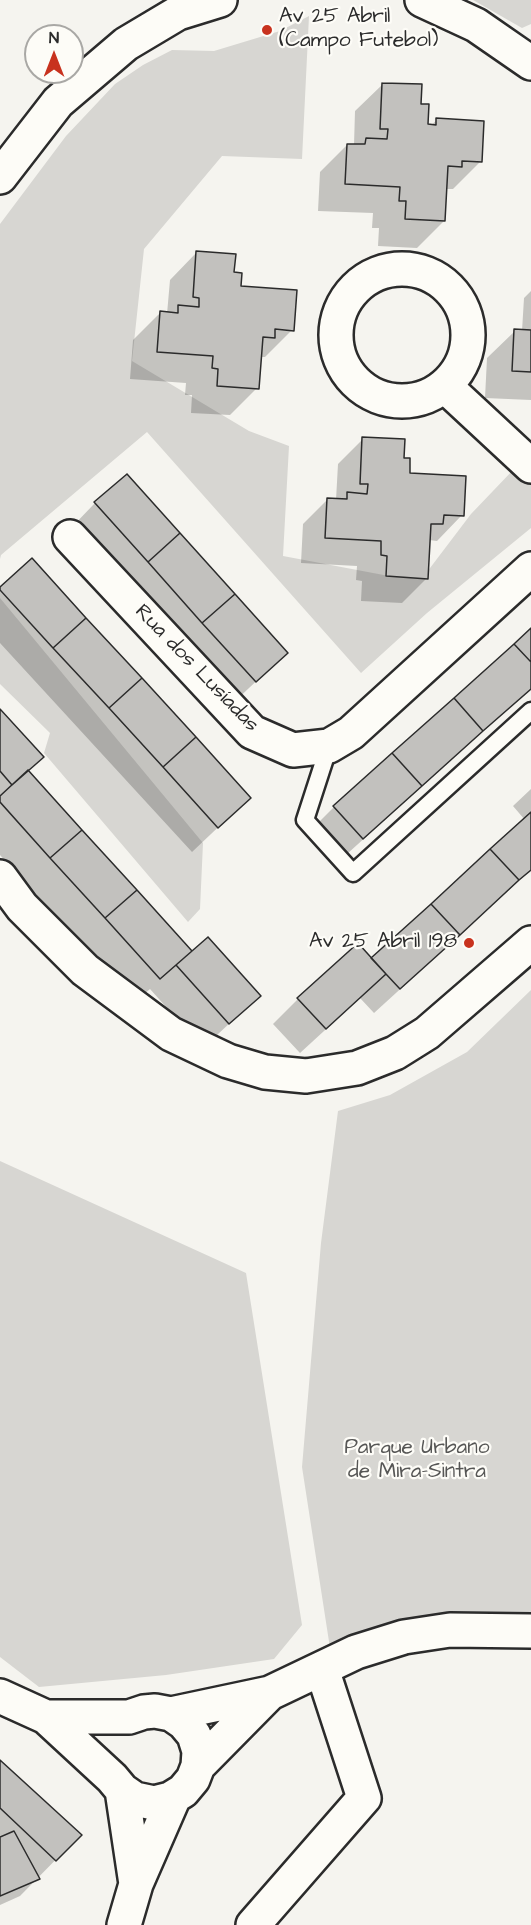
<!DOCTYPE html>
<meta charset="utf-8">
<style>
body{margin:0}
#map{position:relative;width:531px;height:1925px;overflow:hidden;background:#f5f4ef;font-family:"Architects Daughter",sans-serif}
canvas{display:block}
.north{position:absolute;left:24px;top:24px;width:60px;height:60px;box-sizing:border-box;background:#fdfcf7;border:2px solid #a9a8a5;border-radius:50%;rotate:0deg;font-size:16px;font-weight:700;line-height:24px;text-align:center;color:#2b2b2b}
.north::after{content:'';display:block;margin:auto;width:21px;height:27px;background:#c8321e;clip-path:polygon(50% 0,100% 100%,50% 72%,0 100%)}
</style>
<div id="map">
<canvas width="531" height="1925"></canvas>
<div class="north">N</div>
</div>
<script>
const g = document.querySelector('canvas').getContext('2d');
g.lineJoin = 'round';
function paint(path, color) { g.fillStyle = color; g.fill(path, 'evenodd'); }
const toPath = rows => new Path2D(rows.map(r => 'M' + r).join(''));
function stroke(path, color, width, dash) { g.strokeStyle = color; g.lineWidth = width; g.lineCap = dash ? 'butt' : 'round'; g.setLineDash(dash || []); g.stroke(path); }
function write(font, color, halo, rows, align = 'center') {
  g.font = font + ' "Architects Daughter",sans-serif'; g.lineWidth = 4.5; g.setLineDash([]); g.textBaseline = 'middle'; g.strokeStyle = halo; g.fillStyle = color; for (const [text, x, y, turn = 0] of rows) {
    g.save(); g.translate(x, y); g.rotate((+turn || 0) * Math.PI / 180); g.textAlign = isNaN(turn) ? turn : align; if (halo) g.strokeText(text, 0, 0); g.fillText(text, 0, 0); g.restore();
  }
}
const green = toPath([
 [473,0,531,0,531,24,522,28],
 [309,16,302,159,222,156,144,249,132,361,249,431,289,446,283,556,389,576,427,572,471,514,514,469,531,484,531,528,427,613,361,673,147,432,1,555,0,559,0,224,66,136,115,84,143,65,172,50,214,51,280,31],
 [0,598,203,843,200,909,188,922,44,753,50,733,0,684],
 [531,990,531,1614,476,1613,436,1616,330,1648,302,1467,321,1243,338,1111,390,1095,467,1052],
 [0,1161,246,1273,302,1625,274,1659,166,1675,39,1687,0,1657]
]);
const shadow = toPath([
 [383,84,419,105,426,126,430,126,437,120,480,162,453,189,446,189,444,221,417,248,378,246,379,228,372,228,373,213,318,211,320,172,347,145,354,145,355,111],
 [197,252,233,273,240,287,292,330,265,357,260,357,257,388,230,415,191,413,192,395,185,395,186,383,130,379,133,340,160,313,167,314,170,280],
 [531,291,531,400,485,398,487,358,515,331,522,331,524,298],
 [363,439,402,459,408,475,462,515,437,541,429,540,427,578,402,603,361,601,362,581,356,580,357,566,301,563,303,524,328,499,336,500,338,464],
 [95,503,286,653,230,706,70,529],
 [0,589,249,798,192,852,0,643],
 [531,629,531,688,337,863,309,832,334,807],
 [0,711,27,771,192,953,259,996,203,1048,150,989,134,1003,0,855],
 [531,789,531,870,374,1013,360,998,300,1053,273,1024,298,999,371,960,525,820,513,806],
 [0,1762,80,1835,20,1896,0,1905]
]);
const building = toPath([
 [382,83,422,84,421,104,429,104,428,124,436,125,436,118,484,121,482,162,462,161,462,167,448,166,445,221,405,219,406,201,399,201,400,187,345,184,347,144,365,144,366,138,387,139,388,129,380,129,382,83],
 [196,251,236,254,234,272,242,273,241,286,297,290,294,331,275,329,275,338,263,337,259,389,217,386,218,369,212,368,213,356,157,352,160,311,178,313,178,305,199,307,199,298,193,297,196,251],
 [514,329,531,330,531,372,512,371,514,329],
 [362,437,405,439,404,458,410,458,410,473,466,476,464,516,444,515,443,524,431,524,428,579,386,576,387,556,381,555,381,541,325,538,327,498,347,499,347,492,367,494,368,484,360,484,362,437],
 [127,474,180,533,148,562,94,502,127,474],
 [180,533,235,594,202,623,148,562,180,533],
 [32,558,86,618,53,648,0,590,0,587,32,558],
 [235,594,288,653,256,682,202,623,235,594],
 [86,618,142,678,109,708,53,648,86,618],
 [531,628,531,662,514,644,531,628],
 [514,644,531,662,531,689,483,731,454,698,514,644],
 [142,678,196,737,163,767,109,708,142,678],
 [454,698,483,731,422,786,392,753,454,698],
 [0,709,44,757,12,785,0,771,0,709],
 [196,737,251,798,218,828,163,767,196,737],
 [392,753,422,786,363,839,333,806,392,753],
 [28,770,82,830,50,858,0,802,0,796,28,770],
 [531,812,531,870,519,880,490,849,531,812],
 [82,830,137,890,105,918,50,858,82,830],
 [490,849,519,880,460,935,431,904,490,849],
 [137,890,192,951,160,979,105,918,137,890],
 [431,904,460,935,400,989,371,958,431,904],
 [208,937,261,996,229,1024,176,965,208,937],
 [358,943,386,974,326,1029,297,998,358,943],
 [0,1760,82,1835,56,1861,0,1808,0,1760],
 [14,1831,40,1879,0,1896,0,1837,14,1831]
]);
const lane = toPath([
 [329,746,305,820,353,873,531,711]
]);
const street = toPath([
 '336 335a66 66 0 1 1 132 0a66 66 0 1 1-132 0Z',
 [446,387,531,466],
 [70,537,252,732,293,750,329,746,351,733,531,569],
 [253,1925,364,1798,322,1669]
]);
const secondary = toPath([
 [422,0,476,25,531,63],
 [0,177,58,102,126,44,178,13,220,0],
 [0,877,22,907,85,970,171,1034,228,1061,265,1072,306,1076,357,1068,395,1053,427,1033,531,943],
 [0,1696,46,1717,112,1778,122,1790,135,1799,154,1803,170,1799,183,1791,193,1779,198,1766,199,1751,194,1735,184,1723,171,1714,155,1711,144,1712,129,1717,46,1717],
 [171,1714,270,1693,356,1652,404,1637,450,1630,531,1631],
 [198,1766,270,1693],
 [122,1790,136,1884],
 [124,1925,136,1884,174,1797]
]);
const markers = [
 [267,30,6,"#c8321e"],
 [469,943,6,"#c8321e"]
];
const poiNames = [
 ["Av 25 Abril",279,18],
 ["(Campo Futebol)",279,42],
 ["Av 25 Abril 198",457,943,"right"]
];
const streetNames = [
 ["Rua dos Lusíadas",196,669,46]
];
const parkNames = [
 ["Parque Urbano",417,1449],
 ["de Mira-Sintra",417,1473]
];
paint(green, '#d7d6d2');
paint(shadow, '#0003');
paint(building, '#c2c1be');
stroke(building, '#2b2b2b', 1.5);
stroke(lane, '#2b2b2b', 21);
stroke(street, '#2b2b2b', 38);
stroke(secondary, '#2b2b2b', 38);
stroke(lane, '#fdfcf7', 16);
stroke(street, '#fdfcf7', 33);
stroke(secondary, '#fdfcf7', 33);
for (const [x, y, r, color] of markers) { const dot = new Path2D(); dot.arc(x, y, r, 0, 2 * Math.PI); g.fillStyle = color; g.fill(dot); stroke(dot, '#fdfcf7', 2); }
write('21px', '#2b2b2b', '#fdfcf7', poiNames, 'left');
write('21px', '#2b2b2b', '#fdfcf7', streetNames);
write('21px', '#565655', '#fdfcf7', parkNames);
</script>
